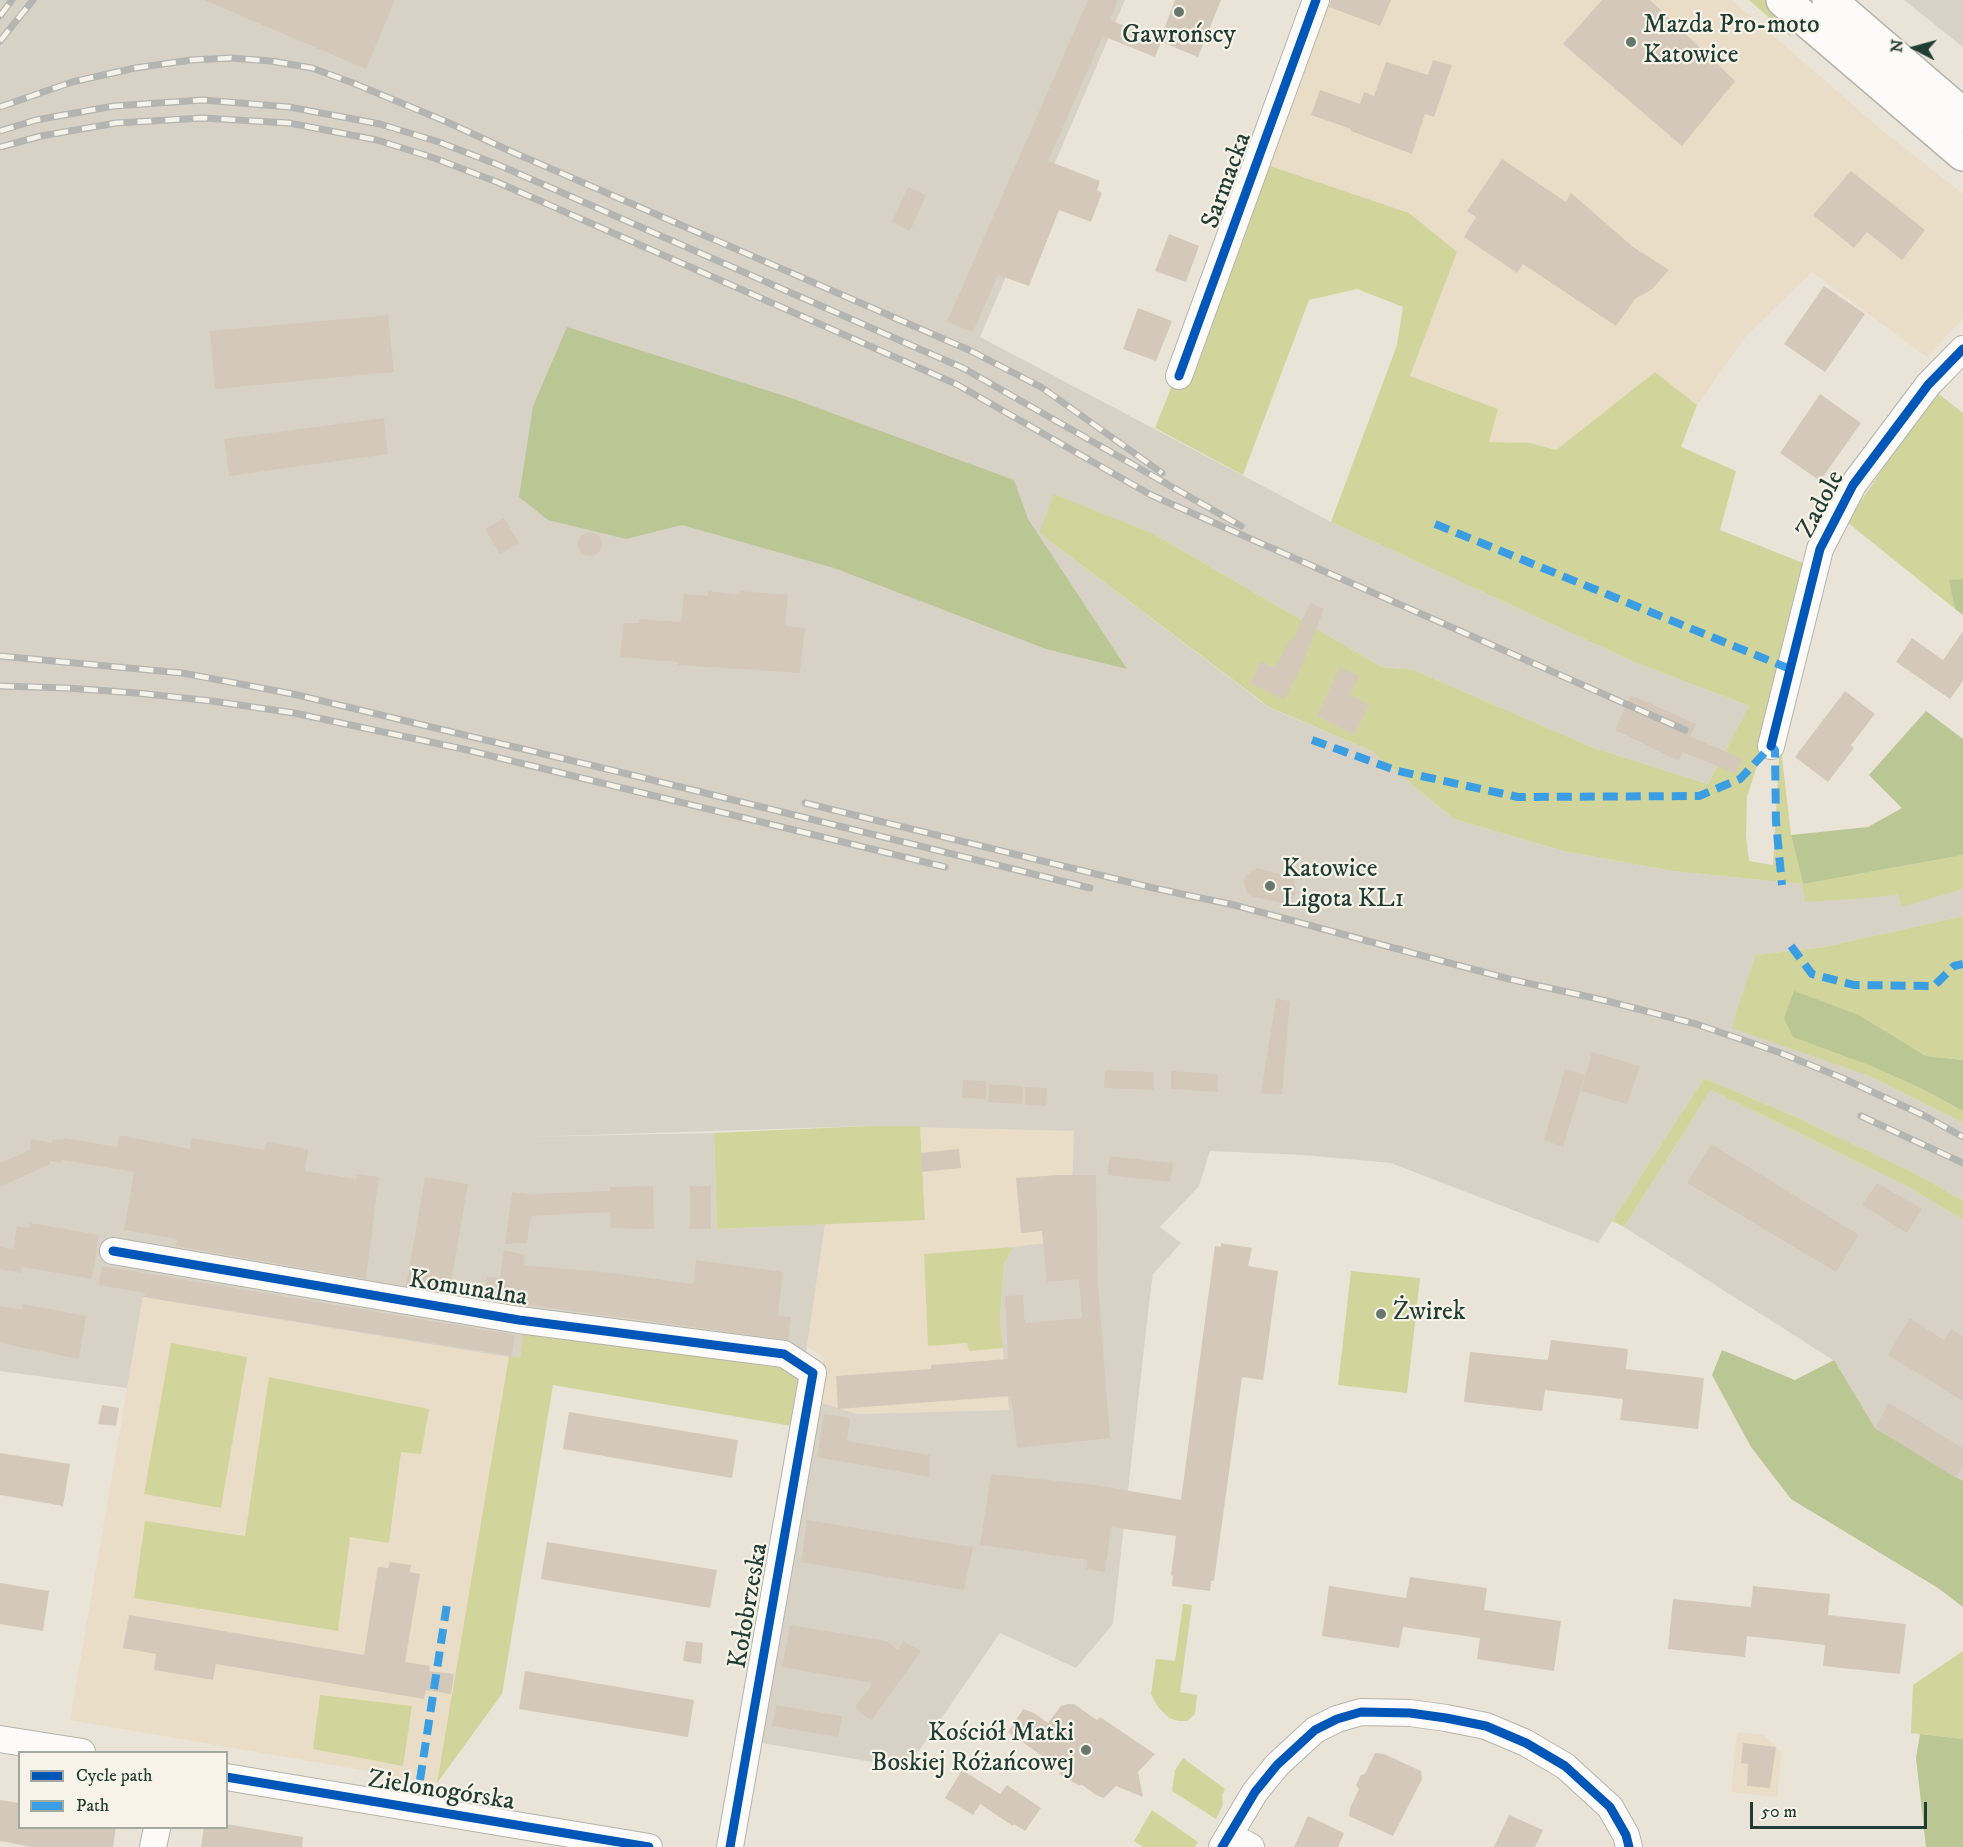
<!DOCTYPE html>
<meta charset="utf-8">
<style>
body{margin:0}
#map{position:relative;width:1963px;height:1847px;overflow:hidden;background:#e9e4d7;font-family:"IM FELL DW Pica",serif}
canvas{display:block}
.legend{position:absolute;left:18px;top:1751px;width:210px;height:78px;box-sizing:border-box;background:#f7f3e8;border:2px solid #a1aaa0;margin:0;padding:8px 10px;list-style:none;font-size:18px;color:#1f3d34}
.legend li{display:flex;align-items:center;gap:12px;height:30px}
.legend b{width:30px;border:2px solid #a1aaa0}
.north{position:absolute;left:1885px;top:18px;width:60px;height:60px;-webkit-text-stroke:4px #f7f3e8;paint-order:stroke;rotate:276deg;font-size:16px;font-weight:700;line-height:24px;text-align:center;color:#1f3d34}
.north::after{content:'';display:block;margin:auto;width:21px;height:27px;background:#1f3d34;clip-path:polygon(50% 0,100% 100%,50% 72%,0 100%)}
.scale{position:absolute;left:1750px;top:1802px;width:177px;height:27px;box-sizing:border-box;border:3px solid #1f3d34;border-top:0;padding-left:8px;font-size:18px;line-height:21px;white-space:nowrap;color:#1f3d34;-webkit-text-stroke:4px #f7f3e8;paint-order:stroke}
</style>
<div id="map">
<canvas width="1963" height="1847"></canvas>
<ul class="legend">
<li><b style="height:8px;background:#0057b8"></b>Cycle path</li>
<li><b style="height:8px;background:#3c9ee2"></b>Path</li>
</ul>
<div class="north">N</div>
<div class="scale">50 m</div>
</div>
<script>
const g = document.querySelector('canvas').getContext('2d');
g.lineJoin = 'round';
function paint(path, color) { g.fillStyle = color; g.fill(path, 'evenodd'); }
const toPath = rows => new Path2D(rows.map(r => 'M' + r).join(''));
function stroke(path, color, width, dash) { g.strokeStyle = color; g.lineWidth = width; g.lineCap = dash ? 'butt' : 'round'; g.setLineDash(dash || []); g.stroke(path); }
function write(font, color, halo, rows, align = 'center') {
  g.font = font + ' "IM FELL DW Pica",serif'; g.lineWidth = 4.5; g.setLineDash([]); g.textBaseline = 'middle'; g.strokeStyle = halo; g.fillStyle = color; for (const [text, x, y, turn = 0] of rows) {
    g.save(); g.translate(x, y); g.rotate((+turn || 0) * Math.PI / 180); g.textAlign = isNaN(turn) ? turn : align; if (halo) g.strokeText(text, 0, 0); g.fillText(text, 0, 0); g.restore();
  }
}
const built = toPath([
 [1331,0,1732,0,1883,131,1963,194,1963,319,1927,357,1812,272,1746,336,1697,405,1655,372,1556,450,1530,443,1489,442,1498,409,1410,376,1457,252,1261,163],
 [920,1126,1074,1131,1070,1240,1009,1410,857,1414,816,1401,824,1357,806,1346,825,1224,925,1220],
 [143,1297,509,1356,437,1783,70,1720],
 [1737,1732,1764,1735,1782,1753,1777,1797,1731,1792]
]);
const industrial = toPath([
 [0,0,1125,0,980,337,1331,522,1634,662,1749,706,1708,784,1594,748,1414,670,1382,667,1154,534,1039,533,1268,707,1371,751,1454,819,1563,851,1672,871,1803,884,1963,855,1963,916,1824,947,1757,955,1732,1027,1869,1076,1963,1123,1963,1200,1912,1172,1794,1116,1704,1078,1598,1243,1391,1163,1304,1155,1210,1151,1199,1186,1160,1227,1181,1243,1153,1274,1150,1295,1113,1624,1076,1668,1000,1633,907,1768,762,1743,755,1749,816,1401,857,1414,1009,1410,1000,1320,1004,1264,1013,1247,1070,1240,1074,1131,867,1126,529,1137,714,1133,717,1229,825,1224,806,1352,526,1315,520,1359,143,1297,127,1388,0,1371],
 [1904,0,1963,0,1963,47],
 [1711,1090,1910,1188,1963,1220,1963,1481,1875,1428,1833,1360,1624,1227]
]);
const green = toPath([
 [1749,0,1766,0,1790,21,1791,37],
 [1261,163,1409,213,1457,252,1410,376,1498,409,1489,442,1530,443,1556,450,1655,372,1697,405,1681,447,1736,471,1720,530,1808,565,1766,737,1747,797,1746,836,1749,861,1773,865,1780,740,1791,835,1803,884,1963,855,1963,889,1902,907,1898,894,1868,898,1805,902,1802,884,1672,871,1563,851,1454,819,1371,751,1269,707,1039,533,1054,494,1154,534,1382,667,1414,670,1594,748,1708,784,1749,706,1634,662,1331,522,1397,345,1403,307,1357,289,1309,300,1243,475,1155,428],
 [1935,391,1963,413,1963,579,1950,581,1955,609,1847,522],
 [1963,916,1963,1060,1926,1056,1859,1015,1869,1065,1922,1089,1963,1111,1963,1123,1869,1076,1732,1028,1734,1018,1756,955,1824,947],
 [1704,1078,1794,1116,1912,1172,1963,1200,1963,1220,1910,1188,1711,1090,1624,1227,1612,1221],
 [867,1126,920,1126,925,1220,717,1229,714,1133],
 [1013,1247,1004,1264,1000,1320,1003,1348,969,1351,967,1343,928,1346,924,1254],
 [1351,1271,1420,1278,1407,1393,1338,1385],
 [523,1334,781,1360,800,1376,791,1426,553,1385,502,1694,437,1783,509,1356,520,1358],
 [171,1343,247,1357,221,1508,144,1494],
 [269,1377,429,1409,421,1454,401,1452,389,1543,350,1537,338,1631,134,1598,145,1521,245,1536],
 [1183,1604,1192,1605,1180,1692,1197,1695,1195,1714,1187,1721,1178,1721,1169,1718,1158,1707,1151,1694,1156,1659,1175,1661],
 [1963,1651,1963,1739,1911,1733,1913,1685],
 [320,1695,412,1706,403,1766,313,1749],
 [1183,1758,1225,1789,1222,1795,1223,1805,1216,1819,1172,1791,1175,1770],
 [1152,1810,1198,1842,1195,1847,1143,1847,1134,1841]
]);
const forest = toPath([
 [567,327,791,398,1014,480,1028,519,1127,669,1046,649,834,568,682,525,626,539,548,520,519,497,533,406],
 [1963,579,1963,615,1955,609,1949,580],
 [1926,711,1963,739,1963,855,1803,884,1791,835,1868,827,1902,808,1869,775],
 [1794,991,1859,1015,1926,1056,1963,1060,1963,1111,1922,1089,1869,1065,1793,1037,1784,1018],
 [1722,1350,1795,1380,1834,1360,1875,1428,1963,1481,1963,1607,1938,1588,1791,1499,1751,1447,1712,1375],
 [1920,1734,1963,1739,1963,1847,1926,1847,1916,1758]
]);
const building = toPath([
 [204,0,395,0,366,69],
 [1088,0,1118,0,1110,20,1160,40,1175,0,1221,0,1198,57,1161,42,1155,57,1103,36,1048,161,1100,181,1097,190,1102,193,1091,222,1059,210,1029,286,998,275,973,332,947,322],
 [1331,0,1391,0,1380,26,1329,7],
 [1602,0,1650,0,1735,81,1682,146,1563,44],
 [1433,60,1452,65,1434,117,1425,114,1412,154,1351,131,1351,129,1311,115,1320,90,1360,104,1364,92,1374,96,1386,62,1428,75],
 [1502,159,1566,202,1571,193,1633,247,1669,270,1652,289,1635,299,1616,326,1523,264,1517,273,1464,237,1476,217,1467,211],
 [1851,171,1925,230,1902,260,1867,232,1854,248,1813,215],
 [908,187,926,195,910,231,892,222],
 [1169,234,1199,246,1186,282,1155,271],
 [1824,286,1865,314,1825,372,1784,344],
 [1138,308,1172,321,1156,361,1123,349],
 [388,315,394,372,215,389,210,331],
 [1820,394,1861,423,1820,481,1780,453],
 [384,418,388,454,229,476,224,439],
 [504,518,519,543,500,554,485,529],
 '578 544a12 12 0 1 1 24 0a12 12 0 1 1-24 0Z',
 [708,591,739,595,740,591,788,595,785,626,805,628,800,673,678,665,678,662,620,657,623,623,639,623,639,619,681,622,684,594,708,596],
 [1310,603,1324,609,1303,663,1284,700,1250,683,1261,661,1275,668,1290,639,1293,640],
 [1963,631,1963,681,1950,699,1896,662,1912,638,1943,660],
 [1340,667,1359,676,1350,695,1369,705,1354,735,1317,716],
 [1845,691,1875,714,1851,745,1854,748,1828,782,1795,757],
 [1631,695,1696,724,1690,736,1742,759,1736,774,1683,752,1679,761,1615,730],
 [1257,868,1292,878,1296,887,1295,894,1289,902,1283,903,1253,897,1247,894,1244,881,1246,875],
 [1276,999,1290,1001,1282,1095,1261,1093],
 [1592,1052,1640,1066,1627,1104,1581,1091],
 [1565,1069,1585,1075,1563,1147,1544,1140],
 [1105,1070,1154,1072,1154,1090,1104,1088],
 [1171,1071,1218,1074,1218,1092,1171,1089],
 [963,1080,986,1081,986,1099,962,1098],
 [989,1084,1023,1086,1022,1104,988,1102],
 [1025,1087,1047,1088,1046,1106,1025,1105],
 [119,1135,190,1149,192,1138,265,1150,266,1142,308,1149,305,1171,356,1179,357,1174,379,1177,366,1279,176,1246,177,1239,124,1230,134,1172,62,1160,61,1163,50,1161,50,1164,0,1187,0,1163,30,1150,31,1139,52,1143,53,1139,64,1140,64,1138,117,1147],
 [1711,1144,1859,1235,1836,1272,1687,1183],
 [959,1149,961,1168,922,1172,920,1153],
 [1110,1156,1173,1163,1170,1182,1107,1175],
 [1059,1175,1096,1175,1098,1283,1110,1438,1017,1448,1011,1396,838,1409,836,1376,931,1369,931,1365,1008,1359,1005,1296,1023,1295,1025,1323,1082,1318,1079,1279,1047,1282,1042,1231,1021,1233,1016,1178],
 [425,1177,468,1184,449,1293,406,1286],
 [1877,1183,1922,1209,1907,1233,1862,1205],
 [653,1186,654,1229,611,1228,610,1212,531,1216,527,1243,505,1244,512,1192,529,1194,610,1191,610,1187],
 [690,1186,711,1186,711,1229,690,1229],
 [30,1223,99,1235,92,1279,22,1267,21,1273,0,1269,0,1247,13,1249,17,1226,29,1228],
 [1221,1243,1252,1248,1248,1266,1278,1271,1263,1380,1242,1377,1214,1581,1211,1581,1210,1591,1172,1586,1173,1576,1171,1575,1176,1536,1111,1527,1105,1572,1086,1569,1087,1560,980,1545,991,1474,1096,1485,1181,1500,1215,1246,1221,1247],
 [504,1250,525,1255,524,1265,612,1273,693,1284,696,1260,783,1272,778,1316,791,1317,788,1340,484,1299,487,1277,500,1278],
 [102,1266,515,1335,512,1356,144,1297,145,1293,99,1285],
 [23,1304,86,1316,79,1359,0,1343,0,1306,22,1310],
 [1910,1318,1944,1340,1951,1329,1963,1336,1963,1401,1888,1355],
 [1551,1340,1628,1349,1626,1369,1704,1378,1698,1429,1620,1420,1623,1399,1545,1390,1542,1411,1464,1402,1470,1352,1548,1360],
 [1889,1403,1963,1448,1963,1466,1956,1478,1875,1428],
 [102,1405,119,1408,116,1426,98,1424],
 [569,1412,738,1440,732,1478,563,1449],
 [824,1414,850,1418,847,1441,930,1455,930,1477,817,1457],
 [0,1453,70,1464,63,1506,0,1495],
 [807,1520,973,1547,964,1590,801,1562],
 [547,1542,717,1570,710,1608,541,1579],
 [390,1562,411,1565,410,1572,420,1574,405,1662,430,1666,429,1671,454,1674,451,1694,426,1690,424,1699,216,1664,213,1680,154,1670,156,1654,123,1648,129,1615,364,1655,378,1567,388,1568],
 [1410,1577,1487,1588,1484,1610,1561,1621,1554,1671,1477,1659,1480,1638,1403,1627,1399,1648,1322,1636,1329,1586,1406,1598],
 [0,1583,49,1591,43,1631,0,1624],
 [1753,1586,1830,1594,1828,1615,1906,1624,1900,1674,1823,1666,1825,1645,1747,1636,1745,1657,1668,1649,1673,1599,1751,1607],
 [790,1625,887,1641,898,1650,903,1641,921,1651,871,1721,855,1707,873,1683,782,1667],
 [686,1641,703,1643,701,1664,683,1661],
 [525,1671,694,1700,688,1737,519,1709],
 [1068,1704,1074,1704,1097,1720,1100,1717,1155,1754,1138,1772,1143,1797,1116,1786,1104,1798,1096,1795,1081,1784,1080,1786,1059,1774,1062,1770,1008,1732,1023,1709,1034,1713,1048,1723,1061,1706],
 [776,1705,842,1716,838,1737,772,1726],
 [1743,1743,1776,1747,1770,1788,1747,1786,1748,1764,1741,1763],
 [1375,1753,1384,1754,1421,1771,1422,1779,1393,1836,1349,1816,1350,1808,1359,1789,1356,1785,1361,1775,1365,1774],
 [962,1770,1000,1794,1007,1785,1041,1808,1025,1831,1014,1824,1013,1826,980,1804,973,1815,945,1798],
 [0,1800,20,1803,20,1827,116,1827,113,1847,31,1847,0,1841],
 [1509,1815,1543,1830,1535,1847,1494,1847],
 [1308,1816,1344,1833,1338,1847,1294,1847],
 [226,1824,303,1837,302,1847,201,1847,204,1827,226,1827]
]);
const minor = toPath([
 [1179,376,1316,0],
 [1771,746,1820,549,1853,485,1928,385,1963,349],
 [113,1251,519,1320,784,1354,813,1373,730,1847],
 [0,1739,82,1752],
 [226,1777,649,1847],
 [1229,1835,1251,1847],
 [153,1847,157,1828],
 [1222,1847,1255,1792,1277,1765,1315,1730,1337,1719,1361,1712,1410,1713,1446,1718,1486,1726,1526,1743,1565,1766,1610,1807,1626,1835,1629,1847]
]);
const major = toPath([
 [1783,0,1963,154],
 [1829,0,1963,115]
]);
const rail = toPath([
 [0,16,12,0],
 [0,41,33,0],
 [0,107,72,82,135,68,191,60,231,58,271,61,312,68,353,83,447,122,510,151,969,350,1041,387,1162,473],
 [0,131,36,120,114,106,203,100,289,107,380,124,439,142,501,166,963,368,1241,526],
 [0,147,41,136,116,123,203,118,289,123,377,140,434,158,497,182,956,384,1151,495,1685,730],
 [0,656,182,673,293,694,636,776,1090,888],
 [0,686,67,688,137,693,212,701,294,713,463,749,945,867],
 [805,803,1149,887,1234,905,1509,979,1607,1001,1696,1024,1778,1052,1840,1077,1925,1116,1963,1137],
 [1861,1116,1963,1163]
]);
const quiet = toPath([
 [1435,524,1790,669],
 [1312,740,1398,771,1518,797,1699,796,1740,779,1771,746,1775,750,1776,822,1782,885],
 [1791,946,1812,974,1854,985,1934,986,1954,966,1963,964],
 [420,1780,447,1604]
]);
const cycleway = toPath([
 [1179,376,1316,0],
 [1771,746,1820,549,1853,485,1928,385,1963,349],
 [113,1251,519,1320,784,1354,813,1373,730,1847],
 [226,1777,649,1847],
 [1222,1847,1255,1792,1277,1765,1315,1730,1337,1719,1361,1712,1410,1713,1446,1718,1486,1726,1526,1743,1565,1766,1610,1807,1626,1835,1629,1847]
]);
const markers = [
 [1179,12,6,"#66776d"],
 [1631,42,6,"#66776d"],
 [1270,886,6,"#66776d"],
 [1381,1314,6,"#66776d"],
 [1086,1750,6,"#66776d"]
];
const poiNames = [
 ["Mazda Pro-moto",1643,27],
 ["Katowice",1643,57],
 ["Gawrońscy",1179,37,"center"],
 ["Katowice",1282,871],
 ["Ligota KL1",1282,901],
 ["Żwirek",1393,1314],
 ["Kościół Matki",1074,1735,"right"],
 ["Boskiej Różańcowej",1074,1765,"right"]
];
const streetNames = [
 ["Sarmacka",1228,181,-70],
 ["Zadole",1822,505,-62],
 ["Komunalna",468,1290,9],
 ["Kołobrzeska",750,1606,-80],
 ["Zielonogórska",441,1792,9]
];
paint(built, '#eaddc7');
paint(industrial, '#d8d2c6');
paint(green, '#d1d59c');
paint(forest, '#bbc695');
paint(building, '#d4c8bb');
stroke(minor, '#b4b4ab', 28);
stroke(major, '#b4b4ab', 36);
stroke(minor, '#fcfbf9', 26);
stroke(major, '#fcfbf9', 33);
stroke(rail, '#b3b5b2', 7);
stroke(rail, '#f7f3e8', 4.5, [14]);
stroke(quiet, '#3c9ee2', 8, [15, 8]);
stroke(cycleway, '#0057b8', 9);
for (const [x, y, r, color] of markers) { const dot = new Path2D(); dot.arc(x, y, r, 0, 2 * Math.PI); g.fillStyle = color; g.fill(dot); stroke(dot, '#f7f3e8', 2); }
write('26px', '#1f3d34', '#f7f3e8', poiNames, 'left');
write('26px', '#1f3d34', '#f7f3e8', streetNames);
</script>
